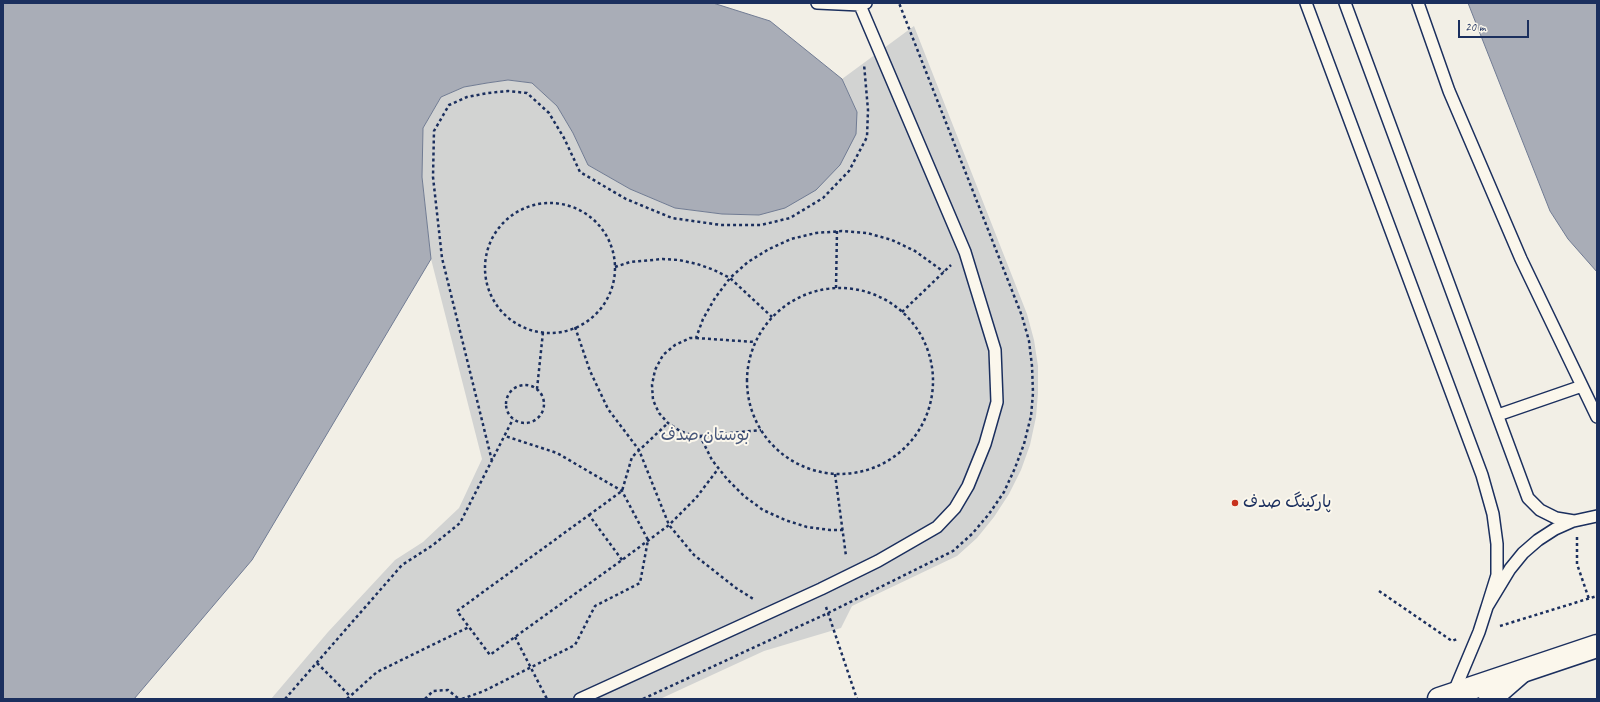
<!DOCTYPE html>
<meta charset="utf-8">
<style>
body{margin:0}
#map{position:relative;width:1600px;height:702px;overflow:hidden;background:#f2efe6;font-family:Caveat,sans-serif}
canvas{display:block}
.frame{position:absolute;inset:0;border:4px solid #1b2f5e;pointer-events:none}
.scale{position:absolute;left:1458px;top:20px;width:71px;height:18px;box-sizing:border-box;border:2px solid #1b2f5e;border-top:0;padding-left:5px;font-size:12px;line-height:14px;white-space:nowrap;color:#1b2f5e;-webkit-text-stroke:3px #fbf7ec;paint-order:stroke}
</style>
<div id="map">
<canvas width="1600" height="702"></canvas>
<div class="frame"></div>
<div class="scale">20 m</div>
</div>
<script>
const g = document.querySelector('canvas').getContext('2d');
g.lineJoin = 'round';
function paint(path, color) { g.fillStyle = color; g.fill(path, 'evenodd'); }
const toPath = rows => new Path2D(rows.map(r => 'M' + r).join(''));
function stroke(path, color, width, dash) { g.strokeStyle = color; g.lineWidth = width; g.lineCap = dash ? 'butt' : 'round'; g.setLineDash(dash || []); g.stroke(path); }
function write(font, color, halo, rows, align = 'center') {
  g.font = font + ' Caveat,"Playpen Sans Arabic",sans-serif'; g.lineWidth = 4; g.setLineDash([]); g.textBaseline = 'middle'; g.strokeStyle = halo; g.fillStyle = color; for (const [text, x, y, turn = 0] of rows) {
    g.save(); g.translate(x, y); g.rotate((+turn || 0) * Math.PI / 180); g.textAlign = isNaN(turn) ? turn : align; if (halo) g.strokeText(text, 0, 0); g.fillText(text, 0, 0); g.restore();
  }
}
const green = toPath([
 [914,26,1027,314,1034,340,1038,366,1038,393,1036,417,1030,445,1021,470,1009,494,994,517,977,538,957,556,852,606,841,628,764,651,660,699,271,699,328,632,395,560,423,542,459,508,482,459,431,259,422,177,423,128,441,97,464,87,487,83,508,80,532,83,557,106,573,133,588,165,630,189,675,208,722,214,759,215,857,112,842,79]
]);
const water = toPath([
 [3,3,713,3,770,21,842,79,857,112,856,134,840,165,816,190,785,208,759,215,722,214,675,208,630,189,588,165,573,133,557,106,532,83,508,80,487,83,464,87,441,97,423,128,422,177,431,259,252,560,134,699,3,699,3,3],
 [1468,3,1597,3,1597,272,1568,239,1550,211,1468,3]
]);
const path = toPath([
 '485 268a65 65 0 1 1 130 0a65 65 0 1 1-130 0Z',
 [615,267,630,262,663,259,679,260,697,264,714,270,730,278,772,317],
 [836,288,837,231],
 '747 381a93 93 0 1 1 186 0a93 93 0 1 1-186 0Z',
 [902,312,951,265],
 [575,327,590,371,608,409,639,450,669,525,694,555,736,588,755,600],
 [696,338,755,342],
 '506 404a19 19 0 1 1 38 0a19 19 0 1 1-38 0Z',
 [537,389,543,332],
 [700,436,761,430],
 [492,461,442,258,433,177,434,131,449,105,467,97,488,93,508,91,527,93,549,113,564,138,580,172,626,199,672,218,721,225,761,225,790,218,823,198,849,171,867,137,868,110,864,64],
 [835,474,846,556],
 [589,515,622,491,632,457,668,423],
 [843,530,830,530,807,527,785,520,763,510,744,496,727,479,712,460,700,436,694,436,680,431,668,423,659,413,653,400,652,385,655,370,663,355,675,345,690,338,696,338,703,319,715,298,730,278,748,262,769,249,791,239,816,233,842,231,867,233,892,240,915,251,944,272],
 [1577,537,1577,564,1589,599],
 [622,560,589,515,457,611,490,655,622,560,669,525,696,498,718,469],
 [1379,591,1452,641,1457,639],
 [826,607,857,699],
 [1500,626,1597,596],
 [515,637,547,699],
 [317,663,350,696],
 [285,699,402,565,433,545,460,523,513,419],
 [347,699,377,672,469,627],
 [425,699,433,691,448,690,459,699],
 [462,699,484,691,575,645,595,606,640,583,648,540,622,491,557,453,505,436],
 [643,699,828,613,953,551,972,534,989,514,1004,492,1015,468,1024,444,1031,416,1033,393,1032,366,1029,341,1022,316,899,3]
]);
const lane = toPath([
 [817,3,860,5,866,3],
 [1306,3,1482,475,1493,514,1497,544,1497,575,1487,607],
 [1345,3,1528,498,1540,510,1556,518,1574,521,1597,516],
 [1418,3,1449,91,1521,259,1597,417],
 [1498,415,1582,386],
 [1453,694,1479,632,1487,607,1510,569,1523,553,1538,540,1555,529,1573,521],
 [580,699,821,589,878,561,937,527,955,508,968,486,985,444,997,402,995,350,965,252,859,3]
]);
const secondary = toPath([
 [1439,699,1597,646]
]);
const primary = toPath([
 [1490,699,1521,672]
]);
const markers = [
 [1235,503,4,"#c8321e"]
];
const parkNames = [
 ["بوستان صدف",705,436]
];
const poiNames = [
 ["پارکینگ صدف",1243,503]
];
paint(green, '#d2d3d2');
paint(water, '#a9adb7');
stroke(water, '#707b93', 1);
stroke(lane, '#1b2f5e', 14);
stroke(secondary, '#1b2f5e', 25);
stroke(primary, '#1b2f5e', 25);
stroke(path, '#1b2f5e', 2.5, [3, 3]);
stroke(lane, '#fbf7ec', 11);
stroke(secondary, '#fbf7ec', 22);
stroke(primary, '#fbf7ec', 22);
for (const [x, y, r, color] of markers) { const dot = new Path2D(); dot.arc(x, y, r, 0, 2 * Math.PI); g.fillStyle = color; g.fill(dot); stroke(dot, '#fbf7ec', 1.5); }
write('17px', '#49587b', '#fbf7ec', parkNames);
write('17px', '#1b2f5e', '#fbf7ec', poiNames, 'left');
</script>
